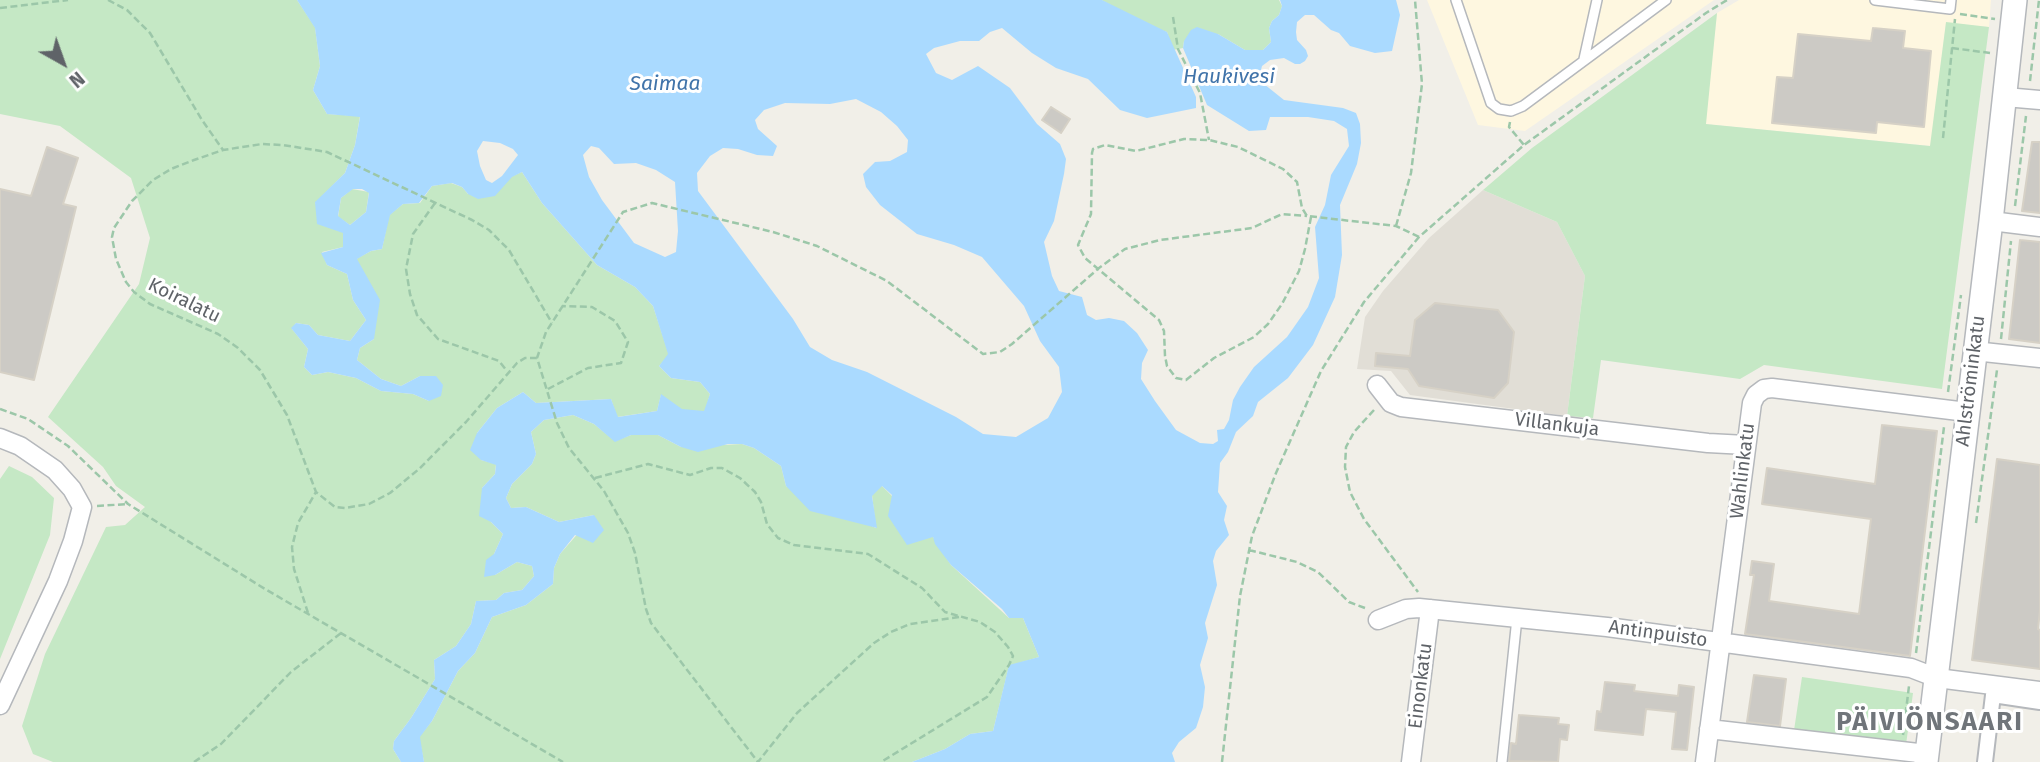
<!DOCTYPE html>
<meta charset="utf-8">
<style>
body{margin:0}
#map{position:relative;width:2040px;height:762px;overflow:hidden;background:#f1efe8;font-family:"Fira Sans",sans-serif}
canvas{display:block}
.north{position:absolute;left:28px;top:28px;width:70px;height:70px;-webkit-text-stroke:5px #fff;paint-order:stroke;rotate:140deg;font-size:19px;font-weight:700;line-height:28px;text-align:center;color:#5f6368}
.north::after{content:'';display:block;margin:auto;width:24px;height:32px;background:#5f6368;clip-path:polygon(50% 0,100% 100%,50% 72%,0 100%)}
</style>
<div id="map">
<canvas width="2040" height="762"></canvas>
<div class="north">N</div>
</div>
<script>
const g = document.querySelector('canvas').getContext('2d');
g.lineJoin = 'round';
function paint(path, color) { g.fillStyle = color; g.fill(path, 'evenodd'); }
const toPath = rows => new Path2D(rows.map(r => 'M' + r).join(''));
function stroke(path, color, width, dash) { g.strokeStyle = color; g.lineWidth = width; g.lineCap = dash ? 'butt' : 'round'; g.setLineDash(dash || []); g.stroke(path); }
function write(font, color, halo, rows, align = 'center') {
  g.font = font + ' "Fira Sans",sans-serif'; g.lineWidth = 6; g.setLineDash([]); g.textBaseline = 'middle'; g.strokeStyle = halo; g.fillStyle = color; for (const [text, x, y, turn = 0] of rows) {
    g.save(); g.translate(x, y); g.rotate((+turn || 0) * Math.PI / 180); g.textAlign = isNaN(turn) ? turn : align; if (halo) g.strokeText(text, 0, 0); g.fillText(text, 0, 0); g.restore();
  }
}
const commercial = toPath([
 [1427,0,1714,0,1525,131,1478,125],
 [1739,0,1991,0,1989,27,1946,23,1931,146,1705,124,1717,13]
]);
const education = toPath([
 [1483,190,1557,222,1585,276,1567,416,1410,395,1391,371,1357,369,1365,317,1383,291,1429,238]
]);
const green = toPath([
 [0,0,297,0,315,27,320,66,313,90,327,114,360,116,355,145,345,173,315,203,343,232,343,247,322,252,327,265,347,274,353,300,366,320,350,341,318,335,309,325,296,323,292,329,308,349,304,367,312,375,328,372,356,378,381,391,413,394,429,401,420,376,401,386,381,379,357,360,360,348,374,339,356,259,371,251,382,249,389,215,403,204,420,203,432,186,451,183,462,187,468,194,522,172,542,203,597,265,635,287,653,306,669,355,659,366,671,378,700,382,710,394,705,412,682,410,661,395,657,411,617,417,611,399,536,403,523,392,497,408,477,433,481,460,496,464,495,474,482,488,491,522,503,534,494,554,495,575,517,562,532,566,534,576,522,590,504,593,496,600,476,601,471,624,456,646,434,660,435,679,411,718,394,741,393,749,401,762,53,762,33,754,22,726,45,654,106,527,125,525,145,507,116,486,103,467,48,417,139,284,150,238,131,178,60,126,0,114],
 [1101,0,1279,0,1282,6,1279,15,1272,21,1269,28,1271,42,1263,50,1245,50,1218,34,1184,41,1183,48,1173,50,1167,32,1155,28],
 [1717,13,1706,124,1930,146,1946,22,1989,27,1942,389,1764,365,1740,379,1601,360,1593,418,1567,416,1585,276,1557,222,1483,190,1532,148],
 [352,189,369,192,366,212,350,225,338,217,341,198],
 [573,415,594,424,615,441,631,435,658,435,681,447,742,444,754,448,781,466,786,486,876,528,872,495,881,485,933,537,951,565,1009,618,1023,618,1039,657,1009,666,993,731,970,734,945,749,912,762,424,762,419,737,432,721,458,671,475,653,492,617,526,605,553,584,554,568,560,554,594,515,559,522,526,507,511,508,506,498,512,484,532,464,536,454,531,432,544,420],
 [9,466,32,477,54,498,50,535,0,659,0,479],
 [1802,677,1913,693,1905,752,1793,737]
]);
const water = toPath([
 [297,0,1102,0,1167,32,1196,97,1196,108,1147,118,1120,110,1088,79,1056,68,1032,53,1002,28,990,32,979,41,960,41,934,48,926,54,936,73,952,80,978,66,1010,88,1037,124,1060,144,1066,159,1064,174,1054,221,1044,242,1052,276,1059,291,1082,297,1087,315,1096,320,1109,318,1124,321,1137,333,1148,350,1142,363,1141,379,1155,401,1176,430,1200,443,1213,444,1218,441,1217,430,1224,429,1229,420,1233,400,1240,387,1254,367,1287,337,1308,307,1319,278,1315,227,1325,205,1331,175,1349,146,1347,129,1334,121,1308,117,1270,117,1266,130,1249,131,1207,105,1183,48,1184,41,1191,30,1197,27,1218,34,1245,50,1263,50,1271,42,1269,28,1272,21,1279,15,1282,6,1280,0,1396,0,1400,15,1392,51,1375,53,1350,46,1339,33,1331,30,1314,15,1305,15,1297,22,1296,32,1297,40,1306,50,1308,56,1305,61,1300,64,1295,64,1284,58,1270,60,1262,66,1260,74,1264,84,1284,100,1343,108,1356,113,1360,124,1361,143,1357,164,1340,205,1342,255,1335,297,1313,345,1288,378,1258,402,1253,416,1236,432,1228,452,1220,463,1218,492,1227,506,1224,520,1229,535,1216,551,1213,561,1217,585,1205,623,1208,638,1200,665,1205,687,1203,707,1196,728,1179,742,1172,753,1175,762,912,762,945,749,970,734,993,731,1009,665,1039,657,1023,618,1009,618,1002,609,951,565,935,544,933,537,907,545,888,516,892,495,882,486,872,496,877,528,810,511,786,486,781,466,754,448,742,444,728,444,698,452,681,447,658,435,631,435,615,442,594,424,573,415,544,420,531,432,536,454,532,464,512,484,506,498,511,508,526,507,559,522,594,515,604,530,593,543,575,535,560,554,554,568,553,584,526,605,492,617,475,653,458,671,432,721,420,737,424,762,401,762,393,749,394,741,411,718,435,679,434,660,456,646,471,624,476,601,496,600,504,593,522,590,534,576,532,566,517,562,495,575,484,577,486,560,494,554,503,534,491,522,479,516,482,488,495,474,496,465,481,460,470,450,477,433,497,408,523,392,536,403,611,399,618,417,657,411,661,394,682,409,704,411,710,394,700,382,671,378,659,366,668,354,653,306,635,287,597,265,542,203,522,172,512,177,495,196,478,199,468,194,462,187,452,183,432,186,419,203,403,204,390,215,382,249,371,251,357,259,380,300,374,339,360,348,357,360,381,379,401,386,420,376,436,376,443,385,441,396,429,401,413,394,381,391,356,378,328,372,312,375,304,367,308,349,291,328,296,323,309,325,318,335,350,341,366,320,353,300,347,274,327,265,321,253,343,247,343,233,317,224,315,202,345,173,355,145,360,117,327,114,313,90,320,66,315,28],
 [856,99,881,112,897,126,908,140,907,152,890,161,875,162,863,174,866,187,880,205,917,234,954,245,982,257,1024,306,1040,341,1059,367,1062,392,1048,418,1016,437,983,434,956,417,867,372,832,360,810,347,793,319,698,191,697,173,710,156,723,148,738,149,757,155,773,156,777,146,758,129,755,120,764,110,785,103,830,104],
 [483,141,500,143,513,149,518,155,502,176,492,183,486,180,480,166,477,151],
 [591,146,599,148,614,164,636,163,656,170,675,182,678,231,676,252,665,257,634,243,602,200,589,177,583,155],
 [353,189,362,189,369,193,366,212,350,225,338,216,341,198]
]);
const building = toPath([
 [1873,28,1905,31,1903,48,1931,51,1924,127,1877,122,1876,133,1772,123,1777,77,1793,78,1798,34,1871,41,1873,28],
 [1051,107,1070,119,1061,133,1042,120,1051,107],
 [2032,142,2040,142,2040,213,2022,211,2032,142],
 [47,147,78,158,63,204,76,207,34,380,0,372,0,189,31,196,47,147],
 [2020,240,2040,242,2040,343,2009,339,2020,240],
 [1435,303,1498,310,1514,332,1508,383,1494,398,1419,386,1408,369,1375,366,1376,353,1410,356,1415,320,1435,303],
 [1882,425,1937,431,1910,656,1745,634,1754,575,1750,575,1752,561,1774,564,1769,601,1859,614,1871,519,1762,504,1767,468,1875,484,1882,425],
 [1997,459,2040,465,2040,610,2038,629,2040,630,2040,669,1972,660,1997,459],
 [1754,675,1786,679,1780,726,1747,722,1754,675],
 [1605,682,1635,685,1634,691,1678,696,1679,685,1694,687,1687,750,1672,749,1676,712,1646,709,1643,735,1595,730,1597,711,1601,712,1605,682],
 [1519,715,1559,718,1558,724,1569,725,1567,740,1560,739,1558,762,1509,761,1511,743,1516,744,1519,715]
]);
const path = toPath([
 [108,0,127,10,150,33,202,120,223,150],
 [0,8,68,0],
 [1960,14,1995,19],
 [1173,17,1178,49,1200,93,1209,140],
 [1952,48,1990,53],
 [2030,81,2039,0],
 [1510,122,1509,127,1524,145],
 [1943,138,1955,19],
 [435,203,413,234,406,269,410,294,417,315,438,339,499,361,507,371],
 [2015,206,2026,116],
 [1311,217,1305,249,1299,271,1282,304,1268,324,1254,337,1214,358,1186,380,1176,378,1167,366,1165,356,1164,331,1159,320,1085,258,1078,245,1091,214,1092,153,1093,149,1105,145,1136,151,1184,139,1209,140,1238,147,1283,169,1297,182,1302,208,1307,216,1396,226,1419,237],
 [1396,226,1411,173,1422,84,1415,0],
 [2001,339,2011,241],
 [537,358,525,358,517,363,466,422,419,469,390,493,369,504,345,508,335,507,316,492,287,415,260,370,238,348,218,334,150,304,134,292,126,282,116,259,112,237,114,228,132,201,153,180,171,169,194,160,223,150,262,144,283,145,327,152,472,220,489,230,509,250,552,323],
 [548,389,588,368,621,363,628,342,615,321,592,307,562,306],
 [1948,392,1961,295],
 [0,409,28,419,68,446,128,504,265,589,563,762],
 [1374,410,1354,432,1346,447,1345,467,1350,492,1364,519,1418,592],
 [595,478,648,464,690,475,711,468,722,468,740,478,755,492,761,502,767,524,778,538,794,545,868,554,922,588,945,612,980,622,995,632,1008,647,1013,656,1009,665,987,697,881,762],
 [97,506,128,504],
 [1976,523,1997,370],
 [1249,550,1297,562,1318,572,1349,602,1365,608],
 [308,613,294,569,292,547,298,523,316,492],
 [959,617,910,624,891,632,874,643,797,713,758,762,651,623,646,609,635,553,628,533,604,491,569,448,557,423,537,358,546,332,623,212,652,203,773,232,817,246,887,281,983,354,1000,352,1012,344,1099,268,1125,249,1160,240,1252,228,1282,214,1307,216],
 [1916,653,1944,427],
 [1903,735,1909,686],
 [194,762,221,744,291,672,341,633],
 [1222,762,1240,596,1252,536,1276,473,1321,371,1364,302,1419,237,1524,145,1706,13,1727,0]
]);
const service = toPath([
 [1456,0,1491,103,1499,109,1511,111,1523,106,1666,0],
 [1875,0,1950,9,1951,0],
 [1584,59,1597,0],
 [1502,762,1517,618]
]);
const pedestrian = toPath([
 [1985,762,1993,695,2040,702]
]);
const minor = toPath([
 [2005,97,2040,100],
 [1991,221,2040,227],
 [1974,351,2040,358],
 [1377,385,1391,403,1401,407,1708,443,1746,445],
 [0,438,20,446,55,470,72,489,82,507,73,541,58,581,0,705],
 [1378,620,1406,609,1419,608,1607,627,1911,668,1937,678,2040,691],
 [1709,729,1927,754],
 [1411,762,1430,609],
 [1705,762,1752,403,1756,395,1764,389,1772,388,1967,412]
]);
const tertiary = toPath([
 [1926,762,1991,221,2015,0]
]);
const streetNames = [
 ["Koiralatu",184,301,26],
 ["Ahlströminkatu",1971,381,-83],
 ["Villankuja",1557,425,7],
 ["Wahlinkatu",1743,471,-83],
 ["Antinpuisto",1658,634,8],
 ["Einonkatu",1421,686,-83]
];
const waterNames = [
 ["Haukivesi",1229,77],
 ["Saimaa",665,84]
];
const districtNames = [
 ["PÄIVIÖNSAARI",1930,723]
];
paint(commercial, '#fef7e0');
paint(education, '#e1ded6');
paint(green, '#c5e8c5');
paint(water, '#aadaff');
paint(building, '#cccac5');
stroke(building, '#d6d1c6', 2);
stroke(service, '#b5b8bc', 12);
stroke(pedestrian, '#b5b8bc', 18);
stroke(minor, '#b5b8bc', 21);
stroke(tertiary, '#b5b8bc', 26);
stroke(path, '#9cc7a9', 2.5, [7, 3.5]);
stroke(service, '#fff', 9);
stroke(pedestrian, '#fff', 14);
stroke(minor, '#fff', 18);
stroke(tertiary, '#fff', 23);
write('19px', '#5f6368', '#fff', streetNames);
write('italic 21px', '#4174aa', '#fff', waterNames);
g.letterSpacing = '2px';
write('bold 26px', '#70757a', '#fff', districtNames);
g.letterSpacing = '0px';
</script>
